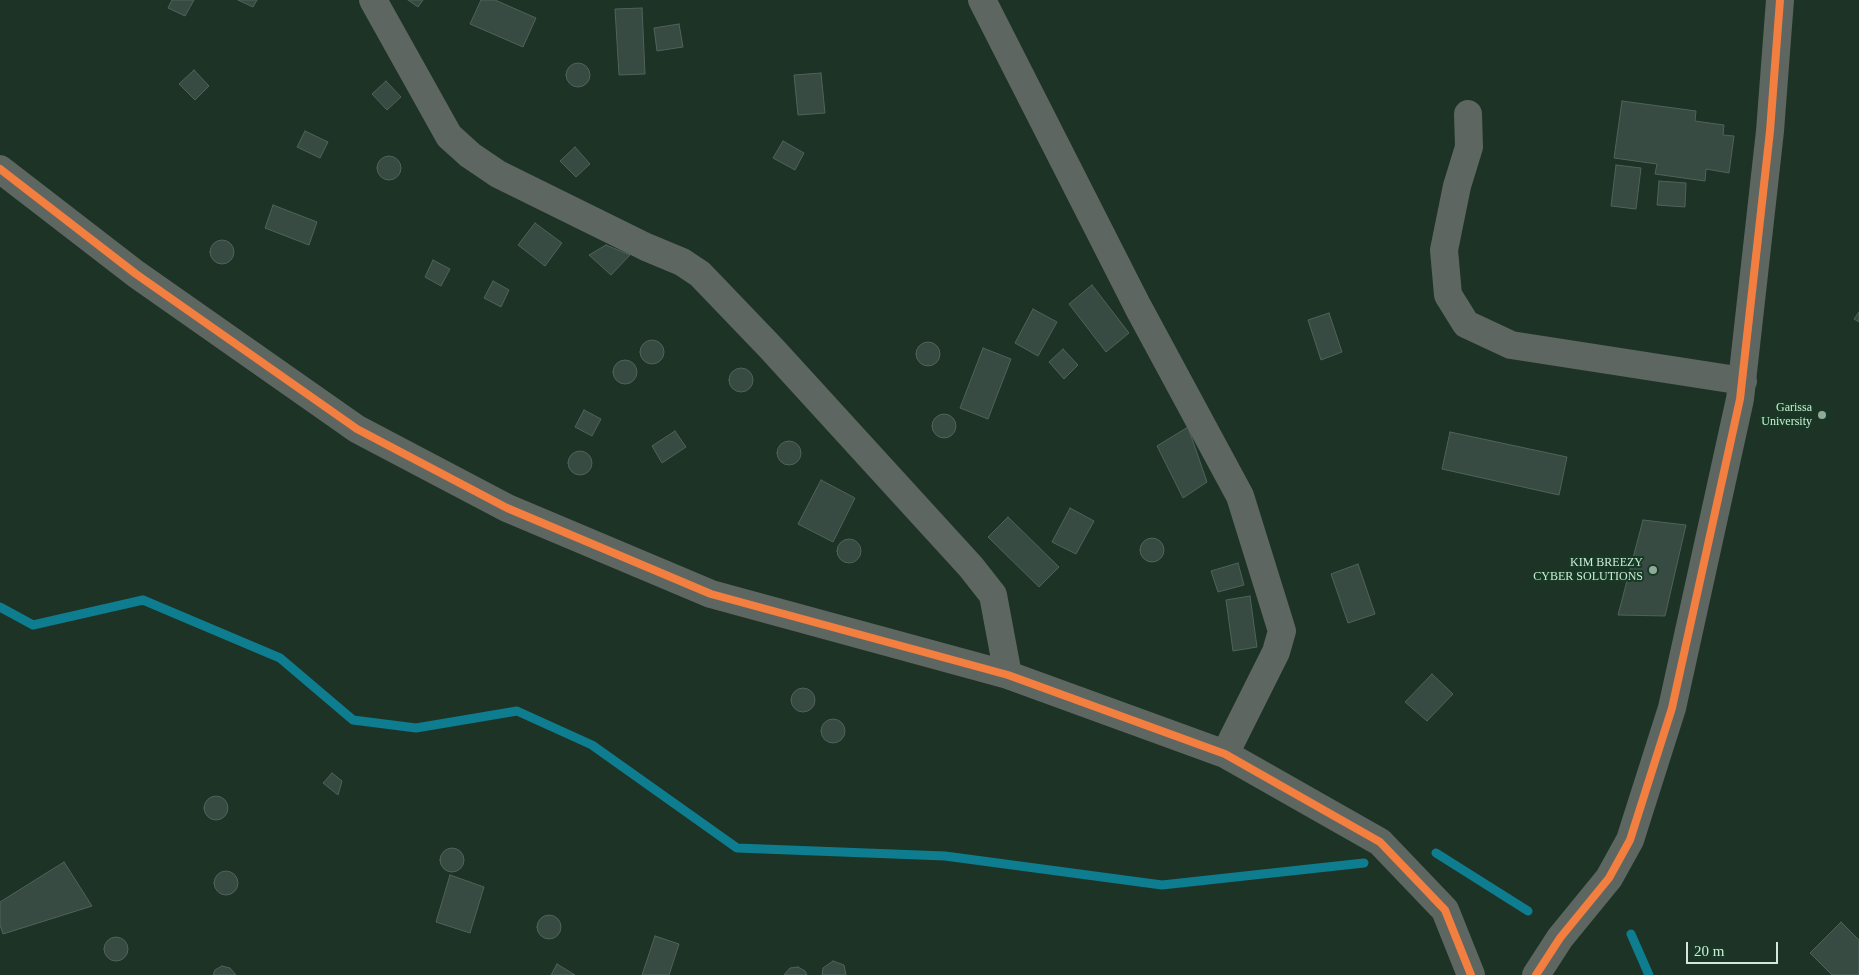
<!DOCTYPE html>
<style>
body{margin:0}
#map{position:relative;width:1859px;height:975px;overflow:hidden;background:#1d3326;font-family:Georgia,serif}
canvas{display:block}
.scale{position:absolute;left:1686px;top:942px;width:92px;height:22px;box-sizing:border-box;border:2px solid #d3e8d9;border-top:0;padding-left:6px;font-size:15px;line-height:18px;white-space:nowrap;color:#d3e8d9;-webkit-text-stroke:4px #153b24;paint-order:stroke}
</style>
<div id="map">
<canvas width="1859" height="975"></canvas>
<div class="scale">20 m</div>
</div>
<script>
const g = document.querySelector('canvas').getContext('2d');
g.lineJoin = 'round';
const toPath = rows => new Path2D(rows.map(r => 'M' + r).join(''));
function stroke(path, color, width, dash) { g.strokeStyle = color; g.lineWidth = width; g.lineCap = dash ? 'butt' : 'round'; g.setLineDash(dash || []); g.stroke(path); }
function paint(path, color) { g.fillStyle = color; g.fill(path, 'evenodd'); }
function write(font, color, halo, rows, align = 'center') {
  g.font = font + ' Georgia,serif'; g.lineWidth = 4; g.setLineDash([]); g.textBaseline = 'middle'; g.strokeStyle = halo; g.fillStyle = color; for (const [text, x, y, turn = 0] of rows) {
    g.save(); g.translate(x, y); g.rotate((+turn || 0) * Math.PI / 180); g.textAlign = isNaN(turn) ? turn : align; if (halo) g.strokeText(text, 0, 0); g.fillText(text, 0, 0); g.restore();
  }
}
const stream = toPath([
 [0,607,33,625,143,600,280,658,353,720,416,728,517,711,592,745,737,848,945,856,1162,885,1364,863],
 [1436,853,1528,911],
 [1631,934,1649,975]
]);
const building = toPath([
 [172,0,194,0,185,16,168,8,172,0],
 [238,0,257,0,253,7,238,0],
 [408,0,423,0,418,7,408,0],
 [481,0,495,0,536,18,523,47,470,24,481,0],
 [642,8,645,74,619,75,615,9,642,8],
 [679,24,683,47,657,51,654,28,679,24],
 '566 75a12 12 0 1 1 24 0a12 12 0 1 1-24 0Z',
 [194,70,209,86,195,100,179,84,194,70],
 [821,73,825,113,798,115,794,75,821,73],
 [386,81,401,97,387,110,372,94,386,81],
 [1622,101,1696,111,1695,121,1724,125,1723,135,1734,136,1729,173,1706,169,1705,181,1655,174,1657,164,1614,158,1622,101],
 [305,131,328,142,320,158,297,147,305,131],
 [783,141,804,153,795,170,773,158,783,141],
 [575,147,590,164,576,177,560,161,575,147],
 '377 168a12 12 0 1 1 24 0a12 12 0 1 1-24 0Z',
 [1616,165,1641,168,1636,209,1611,206,1616,165],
 [1659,181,1686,183,1685,207,1657,205,1659,181],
 [273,205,317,222,309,245,265,228,273,205],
 [535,223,562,243,545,266,518,245,535,223],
 '210 252a12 12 0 1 1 24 0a12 12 0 1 1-24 0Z',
 [606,245,630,255,611,275,589,255,606,245],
 [433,260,450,269,441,286,425,277,433,260],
 [493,281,509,290,501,307,484,298,493,281],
 [1092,285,1129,333,1106,352,1069,304,1092,285],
 [1033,309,1057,322,1038,356,1015,343,1033,309],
 [1859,312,1859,322,1854,319,1859,312],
 [1329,313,1342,352,1321,360,1308,320,1329,313],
 '640 352a12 12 0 1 1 24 0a12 12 0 1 1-24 0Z',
 '916 354a12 12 0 1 1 24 0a12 12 0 1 1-24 0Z',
 [983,348,1011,359,988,419,960,408,983,348],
 [1063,349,1078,365,1064,379,1049,362,1063,349],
 '613 372a12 12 0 1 1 24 0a12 12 0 1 1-24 0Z',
 '729 380a12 12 0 1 1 24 0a12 12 0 1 1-24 0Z',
 [584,410,601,419,592,436,575,427,584,410],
 '932 426a12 12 0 1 1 24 0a12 12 0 1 1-24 0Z',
 [1188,427,1207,482,1183,498,1157,446,1188,427],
 [675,431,686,447,662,463,652,446,675,431],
 [1450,432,1567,457,1559,495,1442,469,1450,432],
 '777 453a12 12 0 1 1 24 0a12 12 0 1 1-24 0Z',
 '568 463a12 12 0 1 1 24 0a12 12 0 1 1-24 0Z',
 [821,480,855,498,833,542,798,524,821,480],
 [1070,508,1094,521,1076,554,1052,542,1070,508],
 [1008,517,1059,567,1039,587,988,537,1008,517],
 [1643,520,1686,525,1665,616,1618,615,1643,520],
 '1140 550a12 12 0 1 1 24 0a12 12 0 1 1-24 0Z',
 '837 551a12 12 0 1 1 24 0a12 12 0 1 1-24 0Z',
 [1238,563,1244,585,1218,592,1211,571,1238,563],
 [1358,564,1375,614,1348,623,1331,574,1358,564],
 [1250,596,1257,647,1233,651,1226,600,1250,596],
 [1432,674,1453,694,1427,721,1405,702,1432,674],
 '791 700a12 12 0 1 1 24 0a12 12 0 1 1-24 0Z',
 '821 731a12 12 0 1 1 24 0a12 12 0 1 1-24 0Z',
 [332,773,342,781,338,795,323,783,332,773],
 '204 808a12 12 0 1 1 24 0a12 12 0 1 1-24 0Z',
 '440 860a12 12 0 1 1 24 0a12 12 0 1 1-24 0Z',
 [64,862,92,906,3,934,0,925,0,902,64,862],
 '214 883a12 12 0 1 1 24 0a12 12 0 1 1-24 0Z',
 [450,875,484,887,470,933,436,922,450,875],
 '537 927a12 12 0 1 1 24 0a12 12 0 1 1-24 0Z',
 [1841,922,1859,940,1859,975,1832,975,1810,953,1841,922],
 [655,936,679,944,669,975,642,975,655,936],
 '104 949a12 12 0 1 1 24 0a12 12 0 1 1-24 0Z',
 [833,961,844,965,846,975,822,975,823,968,833,961],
 [557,964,575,975,551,975,557,964],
 [222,966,230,968,236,975,213,975,215,970,222,966],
 [798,967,805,971,807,975,784,975,790,968,798,967]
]);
const minor = toPath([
 [373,0,449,136,470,155,498,174,646,247,682,262,700,274,771,348,971,567,993,595,1008,675],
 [982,0,1138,307,1240,496,1282,631,1276,652,1225,754],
 [1468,114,1469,147,1457,186,1444,250,1448,295,1466,324,1511,345,1743,381],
 [0,169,136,274,357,429,507,508,711,594,1008,675,1225,754,1380,842,1445,910,1471,975],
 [1536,975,1560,938,1609,878,1630,840,1672,708,1740,399,1770,131,1780,0]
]);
const cycleway = toPath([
 [0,169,136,274,357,429,507,508,711,594,1008,675,1225,754,1380,842,1445,910,1471,975],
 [1536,975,1560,938,1609,878,1630,840,1672,708,1740,399,1770,131,1780,0]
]);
const markers = [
 [1822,415,5,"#93a99a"],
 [1653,570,5,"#93a99a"]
];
const poiNames = [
 ["Garissa",1812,408],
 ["University",1812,422],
 ["KIM BREEZY",1643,563],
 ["CYBER SOLUTIONS",1643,577]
];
stroke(stream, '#0e7d8f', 9);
paint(building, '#374b42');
stroke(building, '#50635b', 1);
stroke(minor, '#5d6660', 28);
stroke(cycleway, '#f27e40', 8);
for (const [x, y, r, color] of markers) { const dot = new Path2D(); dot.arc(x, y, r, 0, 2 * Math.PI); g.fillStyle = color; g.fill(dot); stroke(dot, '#153b24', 2); }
write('12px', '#d3e8d9', '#153b24', poiNames, 'right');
</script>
